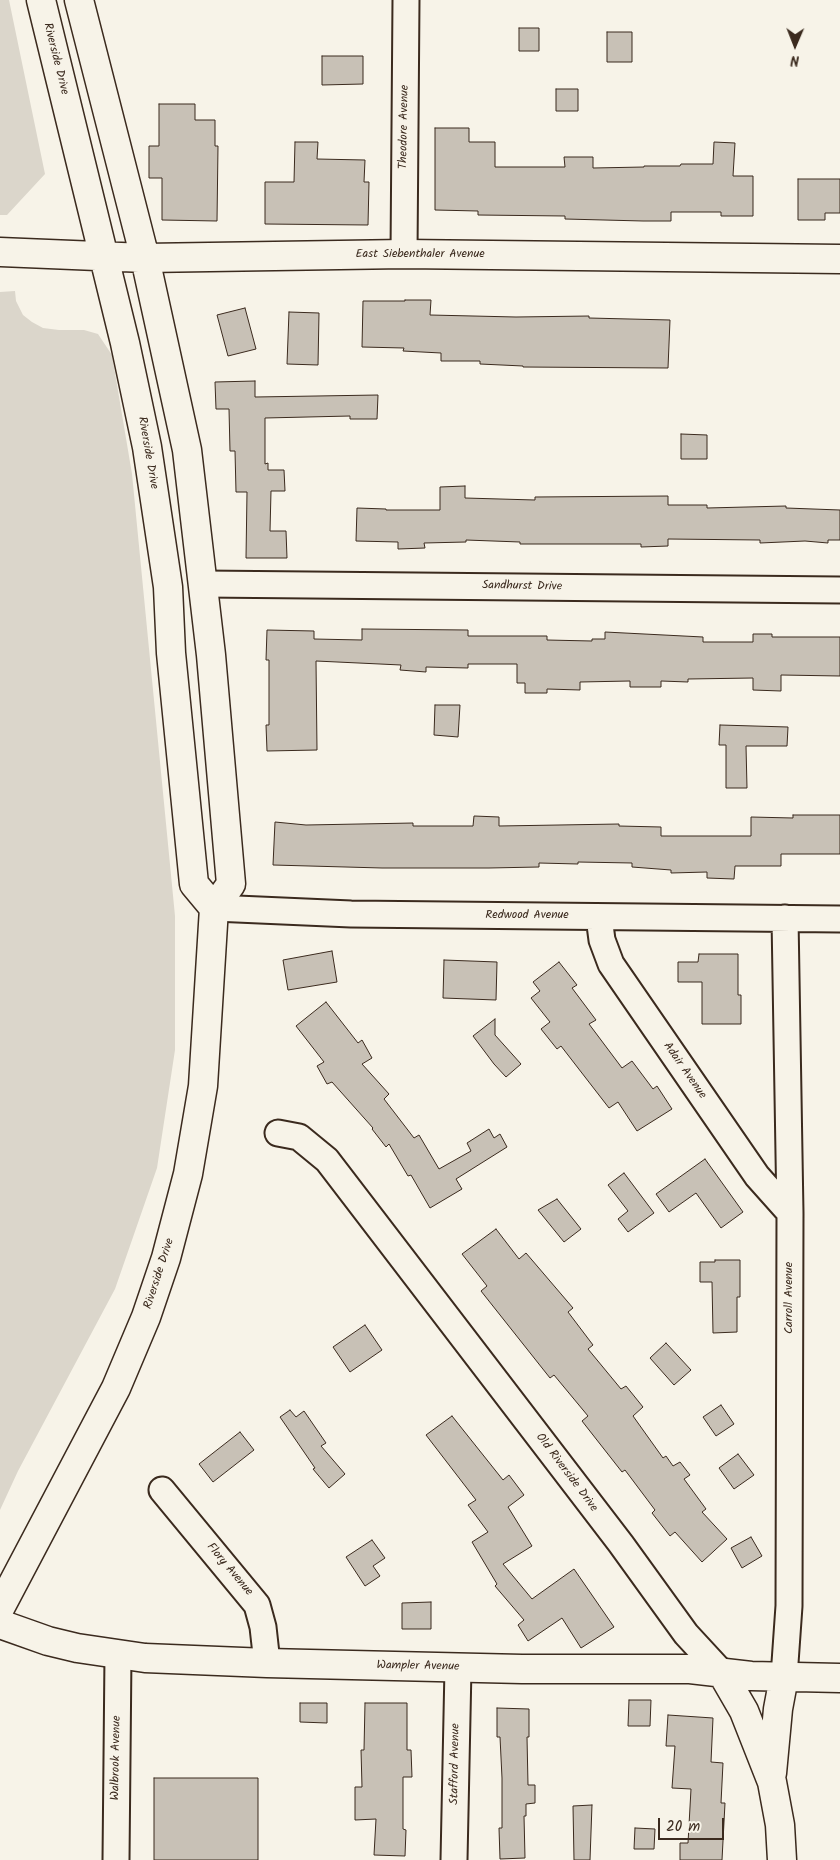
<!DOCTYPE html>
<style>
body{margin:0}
#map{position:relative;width:840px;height:1860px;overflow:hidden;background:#f7f3e8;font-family:Kalam,sans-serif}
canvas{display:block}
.north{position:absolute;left:770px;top:20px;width:50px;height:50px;-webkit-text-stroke:4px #f7f3e8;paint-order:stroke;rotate:181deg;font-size:14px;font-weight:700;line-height:20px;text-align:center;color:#3b2a1e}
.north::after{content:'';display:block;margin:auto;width:18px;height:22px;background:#3b2a1e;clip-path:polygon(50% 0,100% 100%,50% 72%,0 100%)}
.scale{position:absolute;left:658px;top:1818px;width:66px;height:22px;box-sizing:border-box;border:2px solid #3b2a1e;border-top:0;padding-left:6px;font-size:15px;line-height:18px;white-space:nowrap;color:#3b2a1e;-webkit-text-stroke:4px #f7f3e8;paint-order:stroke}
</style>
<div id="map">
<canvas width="840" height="1860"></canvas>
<div class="north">N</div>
<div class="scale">20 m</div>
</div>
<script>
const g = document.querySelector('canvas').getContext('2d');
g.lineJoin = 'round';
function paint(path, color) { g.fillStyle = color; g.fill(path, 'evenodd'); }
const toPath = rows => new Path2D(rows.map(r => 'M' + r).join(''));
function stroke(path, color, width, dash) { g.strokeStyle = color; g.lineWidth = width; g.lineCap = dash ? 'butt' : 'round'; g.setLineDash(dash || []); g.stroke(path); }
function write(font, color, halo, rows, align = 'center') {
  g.font = font + ' Kalam,sans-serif'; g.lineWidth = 4; g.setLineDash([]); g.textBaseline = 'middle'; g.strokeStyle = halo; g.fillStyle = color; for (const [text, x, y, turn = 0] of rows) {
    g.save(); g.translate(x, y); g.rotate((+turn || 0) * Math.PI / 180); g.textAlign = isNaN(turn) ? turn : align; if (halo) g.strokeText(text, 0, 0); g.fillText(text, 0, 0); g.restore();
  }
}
const green = toPath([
 [0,0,9,0,45,174,7,215,0,215],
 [15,291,16,301,23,315,32,322,43,328,59,330,84,330,98,334,112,355,132,474,175,916,175,1050,157,1168,115,1289,18,1471,0,1510,0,292]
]);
const building = toPath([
 [519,28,539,28,539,51,519,51,519,28],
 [607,32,632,32,632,62,607,62,607,32],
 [322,56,363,56,363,84,322,85,322,56],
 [556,89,578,89,578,111,556,111,556,89],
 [159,104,195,104,195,120,215,120,215,146,218,146,217,221,162,220,162,178,149,178,149,146,159,146,159,104],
 [435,128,469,128,469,142,495,142,495,167,565,167,564,157,593,157,593,168,644,167,644,166,680,166,681,164,713,164,714,142,735,143,733,176,753,176,753,216,721,216,721,212,671,212,671,221,643,221,565,219,565,216,478,215,478,211,435,210,435,128],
 [295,142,318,142,317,159,365,160,364,182,369,182,368,225,265,224,265,182,294,182,295,142],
 [798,179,840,179,840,213,825,213,825,220,798,220,798,179],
 [405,300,431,300,430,315,516,317,589,316,589,318,670,320,668,368,523,367,523,366,480,364,480,361,441,361,441,353,403,351,404,348,362,347,363,301,405,301,405,300],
 [245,308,256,349,228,356,217,315,245,308],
 [289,312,319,313,318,365,287,364,289,312],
 [255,381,255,397,378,395,377,419,350,419,350,416,265,418,265,464,268,463,268,470,284,470,285,491,271,491,270,531,286,531,287,558,246,558,247,492,236,492,235,451,230,451,229,409,216,409,215,382,255,381],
 [681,434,707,435,707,459,681,459,681,434],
 [465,486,465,498,535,500,535,497,668,496,668,505,707,505,707,508,786,506,786,508,840,510,840,540,828,540,828,543,805,541,760,543,760,540,668,539,668,546,641,547,641,544,520,544,520,542,466,540,466,542,424,543,425,548,398,549,398,542,356,541,357,508,386,509,386,510,440,510,440,487,465,486],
 [362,629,468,630,468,636,547,636,547,640,592,641,592,639,605,639,605,632,703,637,703,642,753,642,753,634,772,634,772,637,840,637,840,676,781,675,781,691,753,690,753,678,688,679,688,682,661,681,661,687,630,687,630,681,580,682,580,690,547,689,547,693,525,693,525,683,517,683,517,664,468,664,468,668,426,667,426,672,400,670,401,665,316,661,317,750,267,751,266,725,269,725,269,660,266,660,267,630,314,631,314,639,362,640,362,629],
 [435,705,460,705,458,737,434,735,435,705],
 [720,725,788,727,787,746,746,746,747,788,726,788,726,745,719,745,720,725],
 [793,815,840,815,840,854,781,854,781,866,735,866,734,879,707,878,707,872,671,873,671,870,632,867,632,863,578,862,578,864,539,863,539,867,489,868,382,868,273,865,275,822,306,825,413,823,413,826,473,826,474,816,499,817,499,826,619,824,619,826,661,827,661,836,751,836,751,817,793,818,793,815],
 [332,951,337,982,288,990,283,960,332,951],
 [699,954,738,954,738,995,741,995,741,1024,702,1024,702,982,678,982,678,962,698,962,699,954],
 [444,960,497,962,496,1000,443,998,444,960],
 [559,962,577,985,572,988,596,1020,589,1024,622,1068,632,1061,653,1089,657,1086,672,1109,637,1131,618,1102,609,1108,561,1046,557,1049,541,1029,550,1022,531,998,540,991,533,982,559,962],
 [326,1002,358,1043,362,1040,372,1058,362,1064,389,1094,384,1099,414,1138,419,1135,439,1169,471,1151,467,1143,489,1129,494,1138,500,1134,507,1147,456,1179,462,1189,430,1208,411,1175,408,1176,389,1144,386,1147,372,1129,373,1128,332,1082,327,1084,317,1066,324,1062,296,1026,326,1002],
 [495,1019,495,1035,521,1064,506,1077,494,1064,473,1036,495,1019],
 [705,1159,743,1212,721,1228,696,1193,669,1212,656,1194,705,1159],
 [624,1173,654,1213,628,1232,618,1219,628,1211,608,1185,624,1173],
 [557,1199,581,1229,564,1242,538,1210,557,1199],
 [496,1229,519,1259,526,1253,573,1308,568,1312,593,1345,588,1349,621,1389,626,1386,643,1407,633,1416,663,1458,666,1456,673,1466,680,1462,690,1475,684,1479,706,1509,702,1512,727,1539,702,1562,675,1532,670,1536,652,1513,655,1510,625,1470,622,1472,582,1421,588,1416,554,1375,550,1378,481,1291,487,1286,462,1254,496,1229],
 [715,1260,740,1260,740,1297,737,1297,737,1332,713,1333,712,1282,700,1282,700,1262,715,1262,715,1260],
 [365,1325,382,1350,350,1372,333,1347,365,1325],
 [666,1343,691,1370,674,1385,650,1358,666,1343],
 [721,1405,734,1424,716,1436,703,1417,721,1405],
 [290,1410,296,1417,304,1411,326,1443,321,1446,345,1474,329,1488,313,1469,315,1468,280,1417,290,1410],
 [452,1416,503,1480,509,1475,524,1495,508,1507,532,1546,503,1564,532,1599,574,1569,614,1627,581,1648,562,1618,528,1641,518,1625,524,1620,495,1586,497,1584,472,1542,488,1532,468,1505,476,1500,426,1435,452,1416],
 [240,1432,254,1450,213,1482,199,1464,240,1432],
 [738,1454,754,1475,734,1489,719,1468,738,1454],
 [751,1537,762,1556,742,1568,731,1548,751,1537],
 [372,1540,385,1558,373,1566,380,1576,365,1586,346,1557,372,1540],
 [431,1602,431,1629,402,1629,402,1603,431,1602],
 [629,1700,651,1700,650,1726,628,1726,629,1700],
 [300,1703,327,1703,327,1723,300,1722,300,1703],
 [365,1703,407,1703,407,1750,411,1750,412,1777,403,1777,403,1829,406,1830,405,1856,374,1855,376,1819,355,1820,355,1787,362,1787,361,1750,364,1750,365,1703],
 [497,1708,529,1709,529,1737,527,1737,528,1785,535,1785,535,1803,526,1804,526,1816,524,1816,525,1858,500,1859,499,1828,502,1828,502,1778,500,1737,497,1737,497,1708],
 [668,1715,713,1718,711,1762,723,1763,721,1803,725,1803,722,1860,680,1860,680,1843,688,1843,691,1789,672,1788,675,1746,666,1746,668,1715],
 [154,1778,258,1778,258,1860,154,1860,154,1778],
 [592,1805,590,1860,574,1860,573,1806,592,1805],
 [635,1828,655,1829,654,1849,634,1849,635,1828]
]);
const street = toPath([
 [404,254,406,0],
 [203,584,840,590],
 [214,908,351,914,840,919],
 [599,917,602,940,611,964,757,1176,790,1213],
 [278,1133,299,1137,327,1160,621,1544,686,1634,722,1673],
 [162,1490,257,1605,263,1627,267,1663],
 [784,1677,789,1606,790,1213,785,918],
 [116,1860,118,1655],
 [454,1860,458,1668]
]);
const secondary = toPath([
 [41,0,125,343,147,447,168,587,171,653,194,884,214,908],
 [0,252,145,258,404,254,840,259],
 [0,1608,116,1388,146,1317,166,1258,188,1174,203,1086,214,908,231,884,211,655,187,450,145,258,79,0],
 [0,1624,48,1641,77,1648,145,1658,267,1663,522,1669,690,1669,751,1676,840,1678],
 [722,1673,744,1711,772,1782,780,1825,782,1860],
 [772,1773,778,1709,784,1677]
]);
const streetNames = [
 ["Riverside Drive",55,59,76],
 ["Theodore Avenue",405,127,-89],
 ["East Siebenthaler Avenue",420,255],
 ["Riverside Drive",147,453,80],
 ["Sandhurst Drive",522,587,1],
 ["Redwood Avenue",527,916],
 ["Adair Avenue",684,1071,55],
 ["Riverside Drive",160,1274,-72],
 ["Carroll Avenue",790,1298,-90],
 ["Old Riverside Drive",566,1473,53],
 ["Flory Avenue",229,1570,50],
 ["Wampler Avenue",418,1667,1],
 ["Walbrook Avenue",117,1758,-89],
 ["Stafford Avenue",456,1764,-89]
];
paint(green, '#dbd6cb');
paint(building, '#c8c1b6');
stroke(building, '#3b2a1e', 1);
stroke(street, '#3b2a1e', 29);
stroke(secondary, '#3b2a1e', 31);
stroke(street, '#f7f3e8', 25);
stroke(secondary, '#f7f3e8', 28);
write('12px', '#3b2a1e', '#f7f3e8', streetNames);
</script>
